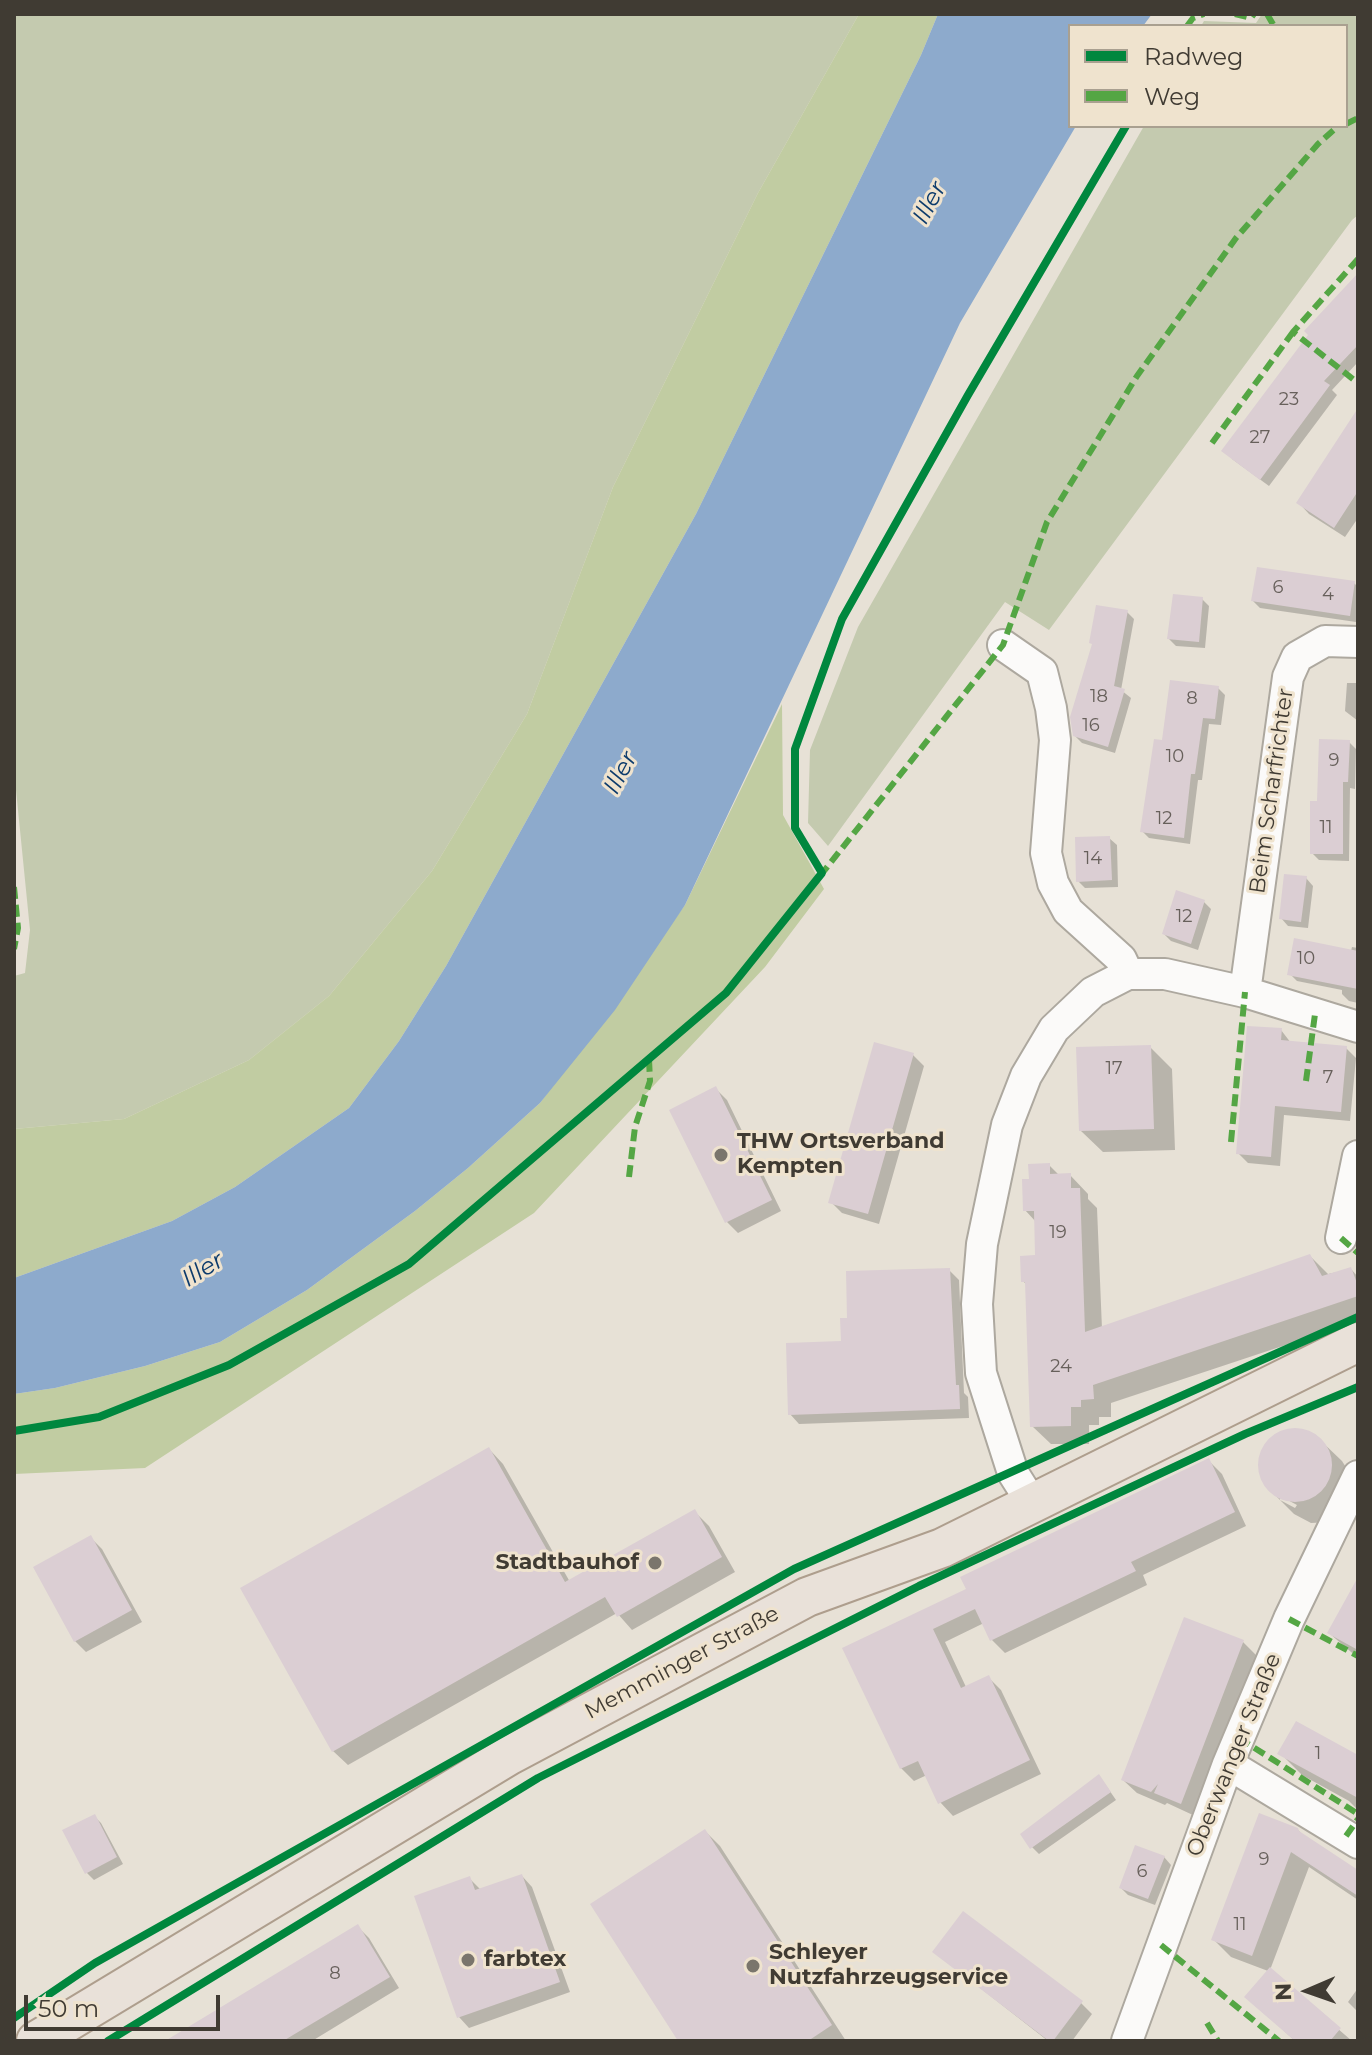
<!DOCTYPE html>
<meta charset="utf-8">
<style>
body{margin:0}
#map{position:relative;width:1372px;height:2055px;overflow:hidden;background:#e7e1d6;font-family:Montserrat,sans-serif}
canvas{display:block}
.frame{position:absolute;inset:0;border:16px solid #403b33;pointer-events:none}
.legend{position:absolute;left:1068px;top:24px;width:280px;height:104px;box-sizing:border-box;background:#efe3ce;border:2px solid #a9a090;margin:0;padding:10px 14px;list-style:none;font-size:24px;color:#403b33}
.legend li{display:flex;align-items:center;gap:16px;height:40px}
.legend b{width:40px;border:2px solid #a9a090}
.north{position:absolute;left:1268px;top:1951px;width:80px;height:80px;-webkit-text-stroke:6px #efe3ce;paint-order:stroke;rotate:268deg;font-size:22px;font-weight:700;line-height:32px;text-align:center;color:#403b33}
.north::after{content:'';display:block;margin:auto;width:28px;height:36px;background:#403b33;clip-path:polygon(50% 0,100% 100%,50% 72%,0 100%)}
.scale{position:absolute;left:24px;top:1995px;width:196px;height:36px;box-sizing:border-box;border:4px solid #403b33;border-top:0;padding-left:10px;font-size:24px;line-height:28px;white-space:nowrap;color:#403b33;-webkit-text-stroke:6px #efe3ce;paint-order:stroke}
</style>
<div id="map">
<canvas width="1372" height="2055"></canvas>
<div class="frame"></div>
<ul class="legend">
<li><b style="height:10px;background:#00873e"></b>Radweg</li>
<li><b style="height:10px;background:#54a644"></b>Weg</li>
</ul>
<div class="north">N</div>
<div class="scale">50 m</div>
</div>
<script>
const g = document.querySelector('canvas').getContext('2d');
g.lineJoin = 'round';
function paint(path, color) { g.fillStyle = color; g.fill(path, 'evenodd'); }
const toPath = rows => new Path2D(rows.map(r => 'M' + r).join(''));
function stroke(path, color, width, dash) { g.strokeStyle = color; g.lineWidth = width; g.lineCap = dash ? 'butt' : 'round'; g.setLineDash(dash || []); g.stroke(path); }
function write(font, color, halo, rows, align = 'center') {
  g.font = font + ' Montserrat,sans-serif'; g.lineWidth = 6; g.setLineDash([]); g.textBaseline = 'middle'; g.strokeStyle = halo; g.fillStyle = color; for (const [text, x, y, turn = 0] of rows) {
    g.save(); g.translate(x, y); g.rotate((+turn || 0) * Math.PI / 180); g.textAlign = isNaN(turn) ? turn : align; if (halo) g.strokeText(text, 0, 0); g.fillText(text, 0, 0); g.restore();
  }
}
const green = toPath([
 [14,14,859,14,758,193,613,487,527,714,432,871,329,996,249,1060,124,1119,14,1129,14,976,25,973,30,930,14,770],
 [1262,14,1358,14,1358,215,1352,220,1049,630,1005,602,828,846,808,823,810,750,858,627,1144,126,1346,126,1346,26,1201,26,1204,21,1256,23]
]);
const forest = toPath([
 [859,14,938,14,921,55,696,514,446,966,399,1041,349,1108,235,1187,172,1221,14,1278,14,1129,124,1119,249,1060,329,996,432,871,527,714,613,487,758,193],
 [782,704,783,815,824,889,765,967,534,1213,145,1468,14,1474,14,1394,55,1388,145,1366,220,1342,307,1290,415,1211,468,1168,540,1103,685,905]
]);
const water = toPath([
 [938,14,1152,14,1143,26,1070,26,1070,126,1076,126,960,323,685,905,615,1010,540,1103,468,1168,415,1211,307,1290,220,1342,145,1366,55,1388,14,1394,14,1278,172,1221,235,1187,349,1108,399,1041,446,966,696,514,921,55]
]);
const shadow = toPath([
 [1358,274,1358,362,1332,390,1337,395,1269,486,1232,459],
 [1358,412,1358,518,1345,537,1309,514,1298,502],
 [1354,583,1358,587,1356,622,1260,608,1253,601],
 [1202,599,1209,606,1205,648,1176,646,1169,639],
 [1127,612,1134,619,1121,690,1131,698,1115,753,1082,743,1075,736],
 [1347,683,1358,683,1358,721,1345,711],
 [1218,688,1225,695,1221,725,1209,724,1202,780,1198,780,1190,844,1149,838,1142,831,1163,742],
 [1349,742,1356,749,1355,789,1350,788,1349,861,1319,860,1312,853,1319,803],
 [1109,838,1117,845,1118,887,1085,888,1078,881],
 [1306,878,1313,886,1308,928,1288,926,1281,918],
 [1204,902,1211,909,1198,950,1171,941,1164,934],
 [1352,947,1358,948,1358,1003,1349,1001,1342,994,1342,990,1297,981,1290,974,1351,951],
 [1281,1030,1291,1043,1346,1048,1356,1058,1350,1121,1284,1115,1280,1166,1248,1163,1238,1153],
 [1150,1047,1172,1069,1175,1150,1103,1152,1081,1131],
 [913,1055,924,1066,879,1224,842,1213,831,1202],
 [716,1089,727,1100,781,1211,738,1233,727,1222],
 [1049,1165,1060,1176,1070,1175,1088,1194,1088,1199,1097,1208,1102,1329,1310,1256,1328,1274,1351,1269,1358,1277,1358,1321,1111,1403,1111,1417,1099,1417,1099,1425,1089,1425,1089,1444,1051,1444,1032,1426,1028,1286,1023,1281,1037,1257,1036,1222,1025,1210,1031,1181],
 [949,1270,959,1280,964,1393,968,1397,969,1418,799,1424,790,1414,843,1343,849,1320],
 [1303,1430,1319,1439,1342,1461,1352,1477,1329,1522,1311,1523,1294,1514,1272,1492,1261,1476,1260,1457,1269,1441,1284,1431],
 [1280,1496,1297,1505,1295,1508,1280,1500],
 [489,1449,503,1464,570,1582,694,1511,709,1526,735,1572,632,1630,617,1613,348,1765,333,1751],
 [1208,1460,1222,1474,1246,1526,1143,1575,1147,1585,1005,1653,992,1640,984,1623,945,1642,966,1687,988,1677,1001,1690,1041,1774,953,1816,940,1802,927,1775,914,1781,901,1768,844,1649,968,1590],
 [91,1538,102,1549,142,1622,86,1652,75,1641],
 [1358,1610,1358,1658,1329,1633],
 [1243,1642,1257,1656,1195,1816,1167,1803,1165,1805,1137,1793,1123,1780],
 [1280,1753,1358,1758,1358,1810,1349,1801,1302,1775],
 [1105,1784,1116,1800,1039,1854,1032,1847],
 [94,1816,101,1823,123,1864,94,1880,87,1873],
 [1298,1830,1307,1839,1358,1873,1358,1900,1309,1867,1270,1970,1352,2041,1295,2041,1247,1997,1268,1971,1231,1957,1214,1940],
 [705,1831,720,1846,846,2041,681,2041],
 [1164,1857,1171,1865,1155,1905,1128,1895,1121,1888],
 [522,1876,532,1887,570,1992,469,2028,459,2017,470,1879,481,1890],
 [358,1927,369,1938,399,1988,312,2041,169,2041],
 [934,1952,1081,2003,1092,2014,1072,2041,1048,2041],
 [1358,1988,1358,2012,1348,2002]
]);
const building = toPath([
 [1358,273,1358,345,1324,381,1330,385,1260,480,1221,451,1308,335,1304,331],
 [1358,408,1358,491,1334,528,1296,503],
 [1257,567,1355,581,1350,616,1251,601],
 [1173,594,1203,597,1199,642,1167,639],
 [1096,605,1128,610,1114,686,1125,689,1108,747,1073,736,1070,717,1092,644,1089,643],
 [1170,680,1219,686,1215,719,1203,718,1195,774,1191,774,1184,838,1140,832,1154,739,1162,740],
 [1319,739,1350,740,1348,782,1343,782,1343,854,1310,854,1310,801,1317,801],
 [1110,836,1112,880,1076,882,1075,837],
 [1284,874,1307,876,1301,922,1279,919],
 [1176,890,1205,900,1191,944,1162,934],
 [1294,938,1358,951,1358,989,1287,975],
 [1247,1026,1282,1028,1281,1040,1347,1046,1341,1112,1275,1106,1271,1157,1236,1154],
 [874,1042,914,1053,868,1214,828,1203],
 [1151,1045,1154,1129,1079,1131,1076,1047],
 [716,1086,772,1200,725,1223,669,1110],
 [1050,1163,1050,1174,1071,1173,1071,1188,1080,1188,1085,1332,1310,1254,1322,1276,1351,1267,1358,1286,1358,1296,1093,1385,1094,1399,1081,1400,1081,1407,1071,1407,1071,1426,1030,1427,1025,1282,1021,1282,1020,1256,1035,1255,1034,1211,1023,1211,1022,1179,1029,1179,1028,1164],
 [950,1268,956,1385,959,1385,960,1409,788,1415,786,1343,841,1341,840,1318,847,1318,846,1271],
 '1258 1465a37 37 0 1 1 74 0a37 37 0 1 1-74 0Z',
 [489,1447,565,1582,695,1509,722,1557,617,1617,605,1597,332,1752,240,1588],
 [1209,1458,1235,1512,1131,1562,1136,1571,990,1641,975,1609,933,1629,961,1688,989,1675,1030,1760,938,1804,918,1761,900,1769,842,1648,966,1589,960,1577],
 [91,1535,132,1610,74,1642,33,1567],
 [1358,1577,1358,1650,1327,1633],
 [1184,1617,1244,1640,1181,1804,1154,1793,1158,1784,1151,1792,1121,1780],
 [1296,1721,1358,1755,1358,1798,1277,1754],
 [1099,1774,1111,1792,1030,1849,1020,1834],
 [1259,1813,1298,1828,1299,1831,1358,1870,1358,1896,1291,1852,1252,1956,1211,1940],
 [95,1814,117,1857,85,1874,62,1830],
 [705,1829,832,2025,808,2041,678,2041,590,1904],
 [1135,1845,1165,1856,1148,1899,1119,1888],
 [522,1874,560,1982,457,2018,414,1896,470,1876,475,1890],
 [963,1911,1083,2001,1053,2041,1049,2041,932,1952],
 [358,1924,390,1977,283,2041,165,2041],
 [1270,1967,1341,2028,1330,2041,1295,2041,1244,1997]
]);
const minor = toPath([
 [1003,645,1042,672,1051,708,1055,740,1046,853,1053,883,1068,911,1121,959,1128,974],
 [1245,992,1288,677,1297,657,1325,641,1358,642],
 [1341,1238,1358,1156],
 [1032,1503,1013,1473,981,1373,977,1304,982,1244,1007,1125,1026,1076,1054,1029,1093,992,1128,974,1165,974,1245,992,1358,1027],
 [1228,1764,1358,1843],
 [1127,2041,1228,1764,1289,1619,1358,1476]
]);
const major = toPath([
 [36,2041,508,1756,807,1597,942,1548,1358,1342]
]);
const quiet = toPath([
 [1235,14,1251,18,1254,14],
 [1267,14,1274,26],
 [1187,26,1193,18,1204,14],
 [1346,124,1358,118],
 [1358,259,1293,332,1358,383],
 [1212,443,1293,332],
 [820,876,1003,645,1047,522,1137,376,1236,238,1318,144,1336,128],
 [14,887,18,928,14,949],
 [1306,1081,1315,1014],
 [1231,1142,1245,992],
 [629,1177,635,1127,650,1081,649,1059],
 [1341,1238,1358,1253],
 [1289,1619,1358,1656],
 [1239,1738,1358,1814],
 [1346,1836,1358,1819],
 [1161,1945,1279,2041],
 [1207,2023,1218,2041]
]);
const cycleway = toPath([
 [14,1431,99,1417,229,1365,409,1264,726,993,822,873,795,828,795,749,842,619,968,395,1126,126],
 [14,2018,95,1963,794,1569,1358,1317],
 [108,2041,538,1778,919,1586,1245,1434,1358,1387]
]);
const markers = [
 [721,1155,8,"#7a756c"],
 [655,1563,8,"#7a756c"],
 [468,1960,8,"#7a756c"],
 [753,1966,8,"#7a756c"]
];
const numberNames = [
 ["23",1289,400],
 ["27",1260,438],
 ["6",1278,588],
 ["4",1328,595],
 ["18",1099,697],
 ["8",1192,699],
 ["16",1091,726],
 ["10",1175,757],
 ["9",1334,761],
 ["12",1164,819],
 ["11",1326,828],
 ["14",1093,859],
 ["12",1184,917],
 ["10",1306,959],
 ["17",1114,1069],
 ["7",1328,1078],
 ["19",1058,1233],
 ["24",1061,1367],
 ["1",1318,1754],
 ["9",1264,1860],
 ["6",1142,1872],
 ["11",1240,1925],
 ["8",335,1974]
];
const streetNames = [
 ["Beim Scharfrichter",1272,791,-82],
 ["Memminger Straße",682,1663,-28],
 ["Oberwanger Straße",1234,1755,-68]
];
const poiNames = [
 ["THW Ortsverband",737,1142],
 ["Kempten",737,1167],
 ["Stadtbauhof",639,1563,"right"],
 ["Schleyer",769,1953],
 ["Nutzfahrzeugservice",769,1978],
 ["farbtex",484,1960]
];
const waterNames = [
 ["Iller",930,203,-62],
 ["Iller",621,773,-62],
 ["Iller",203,1270,-31]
];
paint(green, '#c4caaf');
paint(forest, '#c1cca2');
paint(water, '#8daacc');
paint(shadow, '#0003');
paint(building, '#dbced3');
stroke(minor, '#ada89f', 34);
stroke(major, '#ae9e8d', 42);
stroke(minor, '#fbfaf9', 30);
stroke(major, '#e9e1d9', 38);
stroke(quiet, '#54a644', 6, [12, 6]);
stroke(cycleway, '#00873e', 8);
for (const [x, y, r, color] of markers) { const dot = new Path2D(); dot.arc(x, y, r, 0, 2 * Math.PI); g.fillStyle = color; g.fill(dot); stroke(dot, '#efe3ce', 3); }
write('18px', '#67605b', null, numberNames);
write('22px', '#403b33', '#efe3ce', streetNames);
write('bold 22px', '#403b33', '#efe3ce', poiNames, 'left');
write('italic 24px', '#0c3b6c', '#efe3ce', waterNames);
</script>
